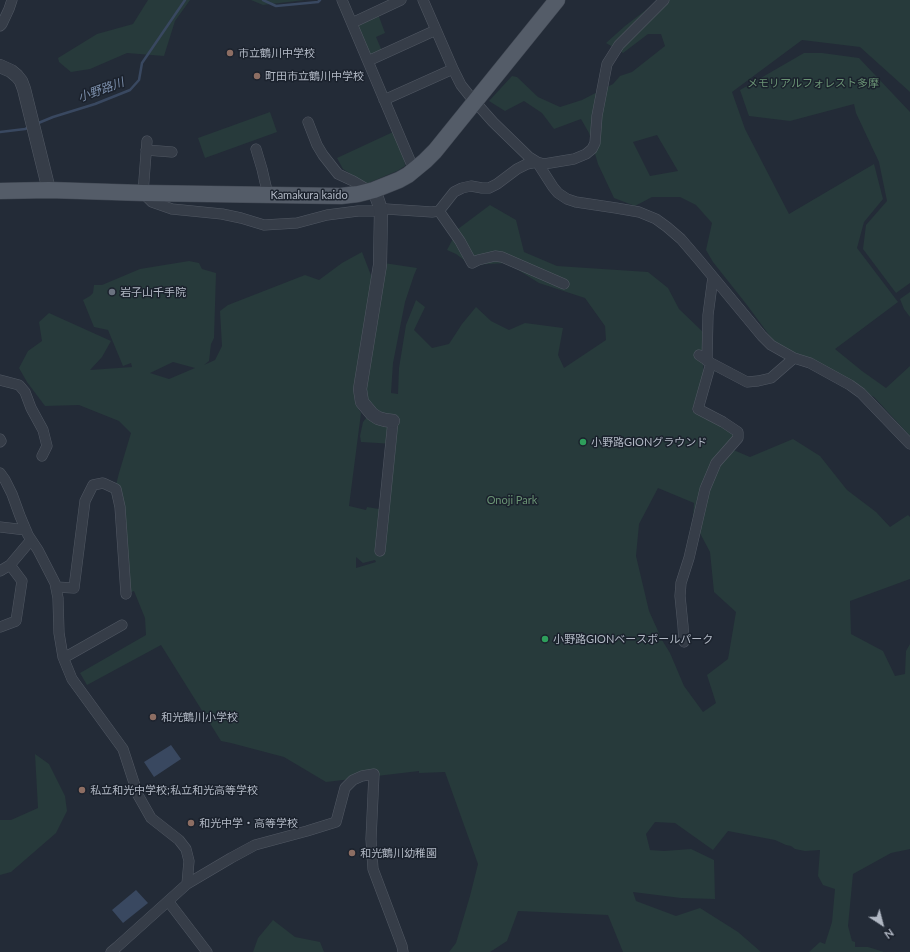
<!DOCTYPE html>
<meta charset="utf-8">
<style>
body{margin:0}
#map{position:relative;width:910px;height:952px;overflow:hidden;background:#232b37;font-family:Lato,sans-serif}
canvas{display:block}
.north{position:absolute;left:862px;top:904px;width:40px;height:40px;-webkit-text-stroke:3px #1b222d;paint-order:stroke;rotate:144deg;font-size:11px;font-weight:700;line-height:16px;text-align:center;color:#b1b8c4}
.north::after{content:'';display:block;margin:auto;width:14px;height:18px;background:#b1b8c4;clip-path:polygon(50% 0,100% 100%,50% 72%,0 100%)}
</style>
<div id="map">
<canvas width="910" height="952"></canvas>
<div class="north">N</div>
</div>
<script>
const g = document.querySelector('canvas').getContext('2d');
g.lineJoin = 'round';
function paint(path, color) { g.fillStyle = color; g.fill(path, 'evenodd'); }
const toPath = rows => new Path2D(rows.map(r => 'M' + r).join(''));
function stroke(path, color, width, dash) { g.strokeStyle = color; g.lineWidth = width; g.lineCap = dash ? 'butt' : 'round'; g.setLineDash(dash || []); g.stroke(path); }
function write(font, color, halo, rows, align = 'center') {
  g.font = font + ' Lato,"Noto Sans JP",sans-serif'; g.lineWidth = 3; g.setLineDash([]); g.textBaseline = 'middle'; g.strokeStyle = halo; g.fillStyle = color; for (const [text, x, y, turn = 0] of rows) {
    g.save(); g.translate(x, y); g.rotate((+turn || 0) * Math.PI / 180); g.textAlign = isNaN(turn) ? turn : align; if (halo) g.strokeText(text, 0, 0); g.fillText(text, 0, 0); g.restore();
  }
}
const green = toPath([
 [148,0,190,0,175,21,164,56,127,53,90,69,71,72,59,62,58,58,97,34,133,24],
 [251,0,305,0,263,5],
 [659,0,910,0,910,92,860,47,802,40,732,92,745,129,789,214,874,164,883,199,864,222,857,248,898,302,835,349,862,371,886,388,910,366,910,436,874,397,838,380,775,343,747,305,713,262,706,250,712,223,696,205,680,197,652,197,635,206,614,198,598,164,589,133,581,119,554,129,542,113,524,101,505,111,489,101,512,76,517,77,538,97,560,107,582,100,613,84,620,76,632,72,665,46,661,34,648,34,623,53,606,43,625,26],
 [657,135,678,171,650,176,633,142],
 [378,14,385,33,376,37,382,51,372,56,367,54,356,28,358,22],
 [804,53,822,53,859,58,910,112,910,283,896,293,863,249,866,225,887,201,879,162,856,113,854,104,790,121,749,116,740,90],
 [270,112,277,132,205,158,198,138],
 [393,132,404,155,405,166,397,171,366,184,343,169,337,158],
 [490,205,516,220,524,252,557,266,648,272,668,288,679,309,703,332,702,345,704,378,698,391,692,411,721,425,733,434,733,437,724,446,750,457,793,439,820,456,847,490,876,512,890,527,908,515,910,517,910,579,850,601,851,634,883,651,895,676,905,674,906,651,910,644,910,849,891,853,853,874,848,926,852,941,855,942,855,947,868,947,884,952,809,952,820,942,825,944,832,922,835,889,823,885,818,876,820,850,805,851,795,849,791,846,786,845,775,840,728,831,713,850,675,823,655,822,646,834,650,850,664,851,691,849,714,860,715,899,681,898,633,892,636,901,676,916,700,908,738,932,761,952,623,952,608,915,518,911,507,941,490,952,449,952,456,943,470,896,478,864,445,772,419,773,419,771,326,782,284,757,231,743,221,741,161,645,87,685,80,673,146,635,145,618,134,591,126,594,116,485,119,473,131,433,119,421,79,405,45,406,27,382,19,368,28,351,42,341,39,322,49,313,111,341,102,357,90,370,132,367,131,363,123,366,108,330,94,327,83,300,90,296,93,293,94,285,102,285,140,269,189,261,199,263,202,269,216,273,214,338,211,344,209,361,204,365,215,360,222,346,220,311,228,305,305,275,319,280,342,263,362,252,372,278,354,388,355,403,361,413,349,506,366,510,367,507,385,510,394,444,361,442,360,436,363,422,368,416,359,405,377,262,417,268,414,275,405,302,393,363,391,393,398,394,399,368,406,325,416,300,425,307,414,330,432,348,449,344,462,324,476,307,491,321,509,330,525,323,563,328,558,355,564,368,606,340,605,326,585,298,539,283,507,263,471,265,456,254,447,250,458,229],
 [173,362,195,368,169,379,150,373],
 [658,488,694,503,693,520,710,552,714,592,736,612,728,659,707,675,716,703,703,712,684,686,670,653,662,640,649,611,636,556,639,524],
 [356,557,363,563,375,560,376,562,356,568],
 [910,292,910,317,904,309,900,299],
 [35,754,49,764,65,796,67,811,56,833,11,872,0,875,0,820,11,820,38,808],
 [273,920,295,937,320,942,324,952,253,952,258,938]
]);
const water = toPath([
 [171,745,181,759,154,777,144,762],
 [136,890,148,903,123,923,112,910]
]);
const stream = toPath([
 [263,0,276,6,318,2,320,0],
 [36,124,53,117,95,104,130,90,139,80,142,63,185,0],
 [0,132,25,129,30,127]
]);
const minor = toPath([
 [342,0,414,170],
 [423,0,453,69,461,85,469,95,493,122,529,157,537,162,553,187,558,193,567,199,576,202,616,208,639,212,656,219,667,227,681,239,699,260,762,336,771,345,794,358,810,363,850,385,861,393,910,444],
 [352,23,401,0],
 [0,26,2,24,9,9,12,0],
 [368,61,436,30],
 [384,100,453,69],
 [308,122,317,145,323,155,338,174,353,181,370,191],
 [147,141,143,193,152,202,172,209,222,214,241,218,264,225,297,223,327,215,358,211,374,211,386,209,432,212,439,211,454,192,462,188,471,186,482,188,489,188,497,184,517,169,527,164,537,162,544,164,574,159,586,154,592,149,595,143,597,116,607,64,619,45,664,0],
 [256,149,262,169,268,195],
 [146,150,172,152],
 [439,211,460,241,472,263,478,260,495,256,502,257,564,284],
 [699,355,711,363,747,382,758,381,771,378,794,358],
 [707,361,708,315,713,277],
 [0,380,19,385,25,392,31,408,43,430,47,446,42,456],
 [0,439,1,441,0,442],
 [0,473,5,480,12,494,20,516,28,535,38,550,55,583,58,598,59,633,63,657,72,679,123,749,138,795,151,818,179,840,186,849,189,861,187,884],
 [0,527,26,530],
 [380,551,393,421],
 [0,571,10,565,31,540],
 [56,587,74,588,85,501,93,485,103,483,116,489,120,507,126,594],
 [0,627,16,621,22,581,10,565],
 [684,642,683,626,680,596,681,583,689,558,705,489,716,463,738,438,738,432,723,422,698,409,711,363],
 [63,657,69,655,122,625],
 [168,901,207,952],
 [111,952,117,947,187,884,231,858,255,845,307,831,336,822,345,788,353,780,362,776,374,774,371,839,373,869,402,946,403,952]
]);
const tertiary = toPath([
 [0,66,11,71,17,76,21,81,24,89,49,190],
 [374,190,378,201,381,210,380,265,360,389,362,402,372,414,378,418,385,420,393,421]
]);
const primary = toPath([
 [0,191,49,190,143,193,341,196,358,194,374,190,399,180,408,175,425,161,435,151,557,0]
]);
const markers = [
 [230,53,4,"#8d6e63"],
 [257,76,4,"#8d6e63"],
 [112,292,4,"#6b7280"],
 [583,442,4,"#2e9e5b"],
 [545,639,4,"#2e9e5b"],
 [153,717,4,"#8d6e63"],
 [82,790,4,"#8d6e63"],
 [191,823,4,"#8d6e63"],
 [352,853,4,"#8d6e63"]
];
const poiNames = [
 ["市立鶴川中学校",238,53],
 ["町田市立鶴川中学校",265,76],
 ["岩子山千手院",120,292],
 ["小野路GIONグラウンド",591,442],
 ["小野路GIONベースボールパーク",553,639],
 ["和光鶴川小学校",161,717],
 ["私立和光中学校;私立和光高等学校",90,790],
 ["和光中学・高等学校",199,823],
 ["和光鶴川幼稚園",360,853]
];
const parkNames = [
 ["メモリアルフォレスト多摩",813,83],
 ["Onoji Park",512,500]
];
const streetNames = [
 ["Kamakura kaido",309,195]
];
const waterNames = [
 ["小野路川",101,90,-20]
];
paint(green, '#273a3b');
paint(water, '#394860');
stroke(stream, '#394860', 2.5);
stroke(minor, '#515863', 11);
stroke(tertiary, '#515863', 14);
stroke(primary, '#3f4651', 17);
stroke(minor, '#363d48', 10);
stroke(tertiary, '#363d48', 13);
stroke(primary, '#545c68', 16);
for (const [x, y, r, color] of markers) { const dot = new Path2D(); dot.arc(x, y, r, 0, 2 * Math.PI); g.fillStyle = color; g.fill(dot); stroke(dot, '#1b222d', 1.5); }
write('11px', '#b1b8c4', '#1b222d', poiNames, 'left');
write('11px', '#6a9374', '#1b222d', parkNames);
write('11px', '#b1b8c4', '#1b222d', streetNames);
write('italic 12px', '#7b8eaa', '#1b222d', waterNames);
</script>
